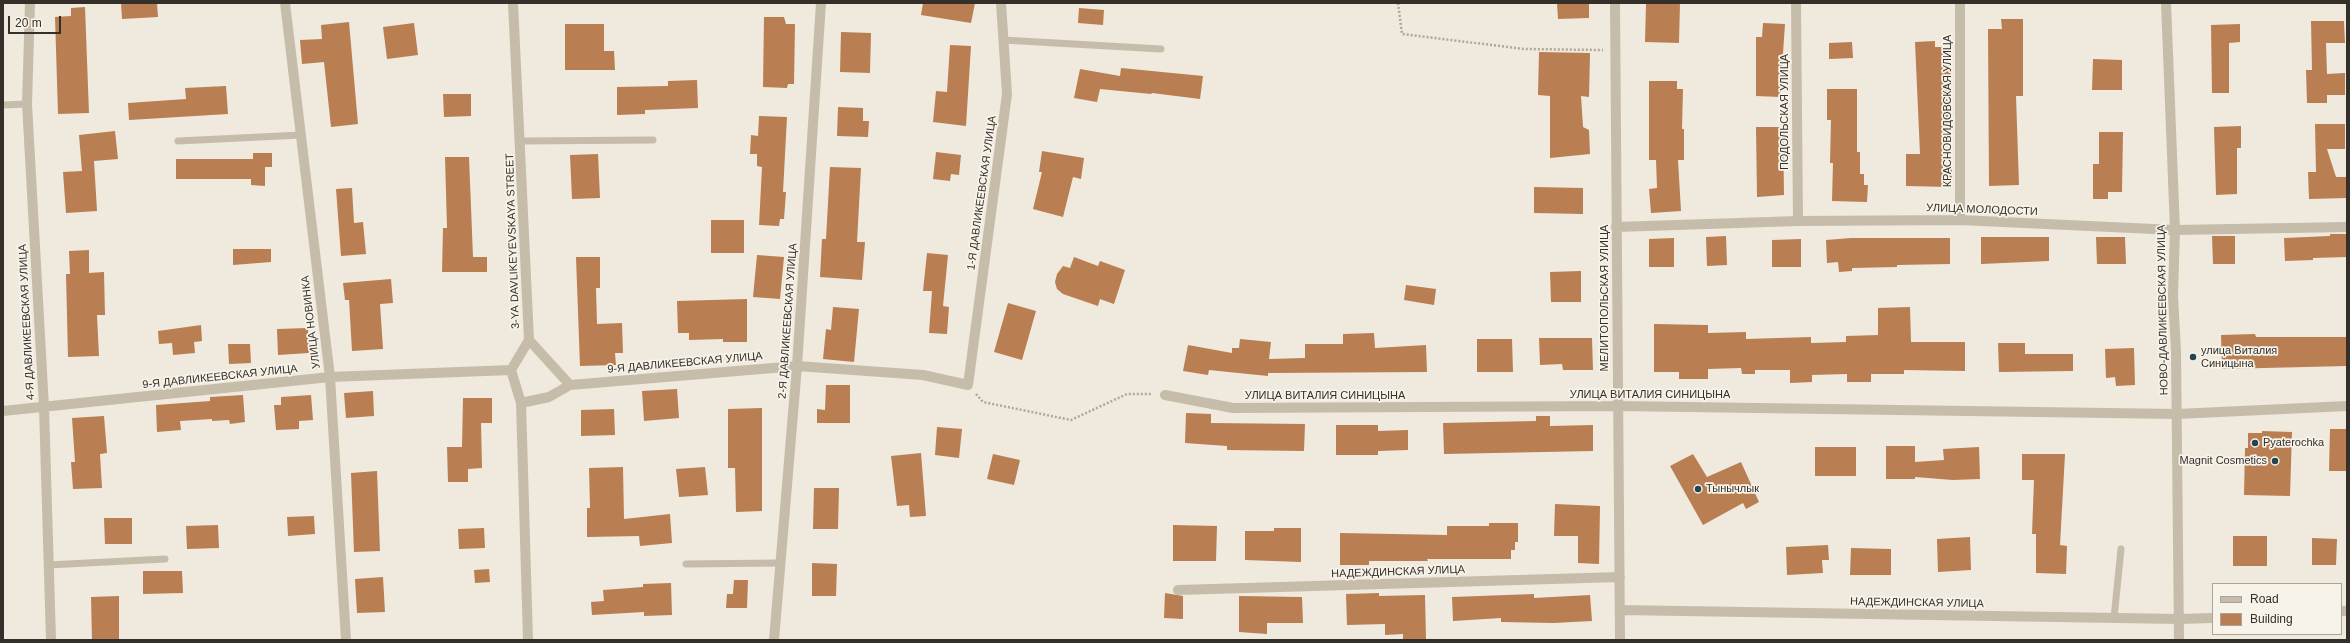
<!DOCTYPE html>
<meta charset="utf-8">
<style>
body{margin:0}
#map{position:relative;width:2350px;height:643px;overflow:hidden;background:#efeadd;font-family:Helvetica,sans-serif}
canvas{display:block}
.frame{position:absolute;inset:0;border:4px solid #342f29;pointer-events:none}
.legend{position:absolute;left:2212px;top:583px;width:130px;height:52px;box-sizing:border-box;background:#f7f3e9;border:1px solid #a9a59c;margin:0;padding:5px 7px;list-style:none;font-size:12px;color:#342f29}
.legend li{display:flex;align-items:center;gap:8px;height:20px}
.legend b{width:20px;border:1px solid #a9a59c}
.scale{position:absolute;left:8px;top:16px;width:53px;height:18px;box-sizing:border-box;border:2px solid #342f29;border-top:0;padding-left:5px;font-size:12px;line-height:14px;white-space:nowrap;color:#342f29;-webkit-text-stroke:3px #f7f3e9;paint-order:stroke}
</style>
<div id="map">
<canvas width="2350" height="643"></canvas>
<div class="frame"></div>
<ul class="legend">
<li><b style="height:5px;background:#c6bcaa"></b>Road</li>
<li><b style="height:11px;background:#b97e51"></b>Building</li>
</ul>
<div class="scale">20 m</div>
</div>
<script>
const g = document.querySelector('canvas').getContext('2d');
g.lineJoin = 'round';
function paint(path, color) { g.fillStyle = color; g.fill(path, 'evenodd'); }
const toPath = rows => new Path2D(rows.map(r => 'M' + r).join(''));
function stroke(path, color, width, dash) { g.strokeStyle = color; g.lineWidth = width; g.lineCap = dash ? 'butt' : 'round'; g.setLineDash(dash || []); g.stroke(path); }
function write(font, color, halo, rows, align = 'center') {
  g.font = font + ' Helvetica,sans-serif'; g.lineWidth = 3.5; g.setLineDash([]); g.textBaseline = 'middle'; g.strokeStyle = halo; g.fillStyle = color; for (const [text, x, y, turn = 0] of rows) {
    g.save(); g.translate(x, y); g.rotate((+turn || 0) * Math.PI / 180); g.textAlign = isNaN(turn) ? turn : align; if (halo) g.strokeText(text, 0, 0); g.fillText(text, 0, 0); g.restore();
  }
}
const building = toPath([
 [121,3,157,3,158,17,122,19],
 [923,3,975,3,971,23,921,15],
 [1557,3,1589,3,1589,18,1558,19],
 [1646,3,1680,3,1679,43,1645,42],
 [85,7,89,113,58,114,55,17,71,16,71,8],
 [1079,8,1104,10,1103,25,1078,23],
 [764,17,784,17,786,24,795,24,794,84,788,84,787,88,763,87],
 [2001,19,2023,19,2023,96,2016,96,2019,185,1989,186,1988,29,2002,29],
 [2311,21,2344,21,2345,43,2326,43,2327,74,2345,73,2345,95,2327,95,2327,103,2307,103,2306,70,2312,70],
 [349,22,358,124,331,127,324,62,302,64,300,40,322,39,321,25],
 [414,23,418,55,387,59,383,27],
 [1763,23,1785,24,1780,97,1756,96,1756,37,1762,37],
 [565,24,604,24,604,51,614,51,615,70,565,70],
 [2240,24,2240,42,2229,43,2229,93,2212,93,2211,25],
 [841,32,871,33,870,73,840,72],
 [1935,41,1935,47,1950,47,1951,77,1946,77,1949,130,1943,131,1943,168,1952,168,1952,187,1906,186,1906,154,1920,154,1915,42],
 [1852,42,1853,58,1829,59,1829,43],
 [950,45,971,46,966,126,933,122,936,91,947,92],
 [1539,52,1590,53,1589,97,1581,96,1583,127,1589,130,1590,154,1550,158,1550,96,1538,95],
 [2093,59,2122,60,2122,90,2092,90],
 [1121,68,1203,76,1200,99,1152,93,1151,94,1100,89,1097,102,1074,98,1080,69,1120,76],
 [697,80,698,108,645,110,645,114,617,115,617,87,668,86,668,81],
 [1649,81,1677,81,1677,89,1683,89,1682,129,1684,129,1684,160,1678,160,1681,211,1651,213,1649,189,1657,188,1656,160,1649,160],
 [226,86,228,114,129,120,128,103,186,99,185,88],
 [1827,89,1857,89,1857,152,1860,152,1860,174,1864,174,1864,185,1868,185,1867,202,1832,201,1833,163,1830,163,1831,120,1827,120],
 [443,94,471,94,471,116,444,117],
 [838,107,863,108,863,121,869,121,868,137,837,136],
 [759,116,787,117,783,192,786,192,784,219,780,219,779,226,759,225,762,167,757,166,757,154,750,154,751,135,758,136],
 [2315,124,2345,124,2345,149,2327,149,2336,177,2347,177,2347,198,2309,199,2308,172,2316,172],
 [2241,126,2241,148,2237,148,2237,194,2216,195,2214,127],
 [1756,127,1783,127,1784,195,1757,197],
 [115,131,118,159,94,161,97,211,66,213,63,172,82,171,79,135],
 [2099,132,2123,132,2122,192,2108,192,2108,199,2093,199,2093,164,2099,164],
 [1042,151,1084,158,1081,179,1073,177,1063,217,1033,209,1042,172,1039,172],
 [936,152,961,155,959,175,951,174,950,181,933,179],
 [253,153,272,153,272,167,265,167,265,186,251,185,251,179,176,179,176,159,253,159],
 [598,154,600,198,572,199,570,155],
 [445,157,469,157,473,257,487,257,487,272,442,272,443,228,447,228],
 [830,167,861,168,857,242,865,242,862,280,820,277,822,239,826,239],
 [1534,187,1583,188,1583,214,1534,213],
 [352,188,354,223,363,222,366,254,341,256,336,189],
 [711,220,744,220,744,253,711,253],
 [2330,234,2347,234,2347,257,2313,258,2313,260,2285,261,2284,238,2330,236],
 [1726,236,1727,265,1707,266,1706,237],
 [2212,236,2235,236,2235,264,2213,264],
 [1981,237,2049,237,2049,261,1981,264],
 [2096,237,2125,237,2126,264,2097,264],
 [1674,238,1674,267,1649,267,1649,239],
 [1851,238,1950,238,1950,264,1897,265,1897,267,1852,268,1852,271,1839,272,1838,262,1827,263,1826,240],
 [1801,239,1801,267,1772,267,1772,240],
 [233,249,271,249,271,262,233,265],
 [89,250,89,273,104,272,105,315,97,315,99,356,68,357,66,274,70,274,69,251],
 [927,253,948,255,943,306,949,307,947,334,929,333,932,291,923,291],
 [757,255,784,257,780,299,753,297],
 [576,257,600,257,600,288,596,288,597,324,622,323,623,353,615,353,616,365,580,366],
 [1074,257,1098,266,1100,261,1125,270,1114,304,1100,299,1098,306,1063,294,1057,289,1055,282,1057,274,1063,266,1070,268],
 [1581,271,1581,302,1551,302,1550,272],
 [391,279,393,303,380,304,383,349,352,351,349,300,345,300,343,283],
 [1406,285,1436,289,1434,305,1404,300],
 [747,299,747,342,723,342,723,339,689,340,689,333,678,333,677,301],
 [1008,303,1036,311,1022,360,994,352],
 [833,307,859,309,854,362,823,359,826,329,831,330],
 [1910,307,1911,342,1965,342,1965,371,1904,370,1904,374,1871,374,1871,382,1847,382,1847,374,1812,375,1812,382,1790,383,1790,370,1755,370,1755,374,1742,374,1741,368,1708,369,1708,379,1679,379,1679,372,1654,372,1654,324,1708,325,1708,333,1746,332,1746,339,1811,337,1811,343,1846,342,1846,336,1878,335,1878,308],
 [201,325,202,341,194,342,195,353,173,355,172,343,159,344,158,331],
 [308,328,309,353,278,355,277,329],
 [1374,333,1375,348,1426,345,1427,372,1268,373,1268,376,1209,370,1208,375,1183,371,1188,345,1232,353,1232,348,1239,348,1240,339,1271,342,1269,359,1305,358,1305,344,1343,344,1343,334],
 [2255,334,2256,337,2347,337,2347,366,2222,369,2221,335],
 [1539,338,1592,338,1593,370,1563,370,1562,364,1540,365],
 [1477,339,1512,339,1513,372,1477,372],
 [1998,343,2025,343,2025,354,2073,354,2073,371,1999,372],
 [228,344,250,344,251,363,229,364],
 [2134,348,2135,385,2116,386,2115,377,2106,378,2105,349],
 [826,385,850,385,850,423,817,423,817,409,825,410],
 [677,389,679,418,644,421,642,391],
 [373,391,374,416,346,418,344,393],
 [243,395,245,422,230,424,229,420,212,421,212,419,180,421,181,430,157,432,156,405,210,401,210,397],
 [311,395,313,420,299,421,299,429,276,430,274,405,281,405,281,397],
 [463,398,492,398,492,423,481,423,482,468,468,469,468,482,448,482,447,447,462,447],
 [762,408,762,511,736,512,735,468,728,468,728,409],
 [614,409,615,435,581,436,581,410],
 [1186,413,1211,414,1211,423,1305,424,1304,451,1227,450,1227,446,1185,443],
 [104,416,107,453,100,454,102,488,73,489,71,462,75,462,72,418],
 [1536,416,1550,416,1550,426,1593,425,1593,451,1444,454,1443,423,1536,421],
 [1336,425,1378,425,1378,431,1408,430,1408,450,1378,451,1378,455,1336,455],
 [937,427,962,429,959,458,935,455],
 [2330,429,2347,429,2347,471,2329,471],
 [2262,431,2292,432,2290,496,2244,495,2245,448,2248,448,2248,433,2262,433],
 [1886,446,1915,446,1915,462,1944,460,1943,449,1979,447,1980,479,1953,480,1915,477,1915,479,1886,479],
 [1815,447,1856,447,1856,476,1815,476],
 [921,453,926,516,910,517,909,505,897,506,891,456],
 [993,454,1020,460,1014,485,987,479],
 [1693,454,1707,477,1741,462,1759,502,1746,509,1743,503,1703,525,1670,466],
 [2022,454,2065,454,2060,545,2067,546,2066,574,2036,573,2036,534,2032,534,2034,480,2022,480],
 [623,467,624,519,670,514,672,543,640,546,639,536,587,537,587,508,590,508,589,468],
 [705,467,708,495,679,497,676,469],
 [377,471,380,551,354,552,351,473],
 [814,488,839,488,838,529,813,529],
 [1555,504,1600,506,1599,564,1578,563,1578,536,1554,536],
 [314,516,315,534,288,536,287,517],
 [104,518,132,518,132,544,105,544],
 [1489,523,1518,523,1518,542,1515,542,1515,550,1511,550,1511,559,1427,559,1428,561,1369,561,1369,565,1340,565,1340,533,1447,535,1447,526,1489,526],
 [218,525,219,548,187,549,186,526],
 [1173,525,1217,526,1216,561,1173,561],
 [484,528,485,548,459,549,458,529],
 [1274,528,1301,528,1301,562,1245,560,1245,531,1274,531],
 [2233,536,2267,536,2267,566,2233,566],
 [1970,537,1971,570,1938,572,1937,539],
 [2312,538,2337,539,2336,565,2312,565],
 [1828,545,1829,560,1822,560,1823,573,1787,575,1786,547],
 [1851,548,1891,549,1891,575,1850,575],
 [812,563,837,564,836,596,812,596],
 [489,569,490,582,475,583,474,570],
 [143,571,182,571,183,593,143,594],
 [383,577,385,612,357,613,355,579],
 [734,580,748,580,747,608,726,608,727,594,733,594],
 [671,583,672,615,644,616,644,612,592,615,591,602,604,601,603,590,643,587,643,584],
 [1165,593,1183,596,1183,619,1164,618],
 [1379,593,1379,596,1425,595,1426,639,1403,640,1403,634,1385,635,1385,624,1347,625,1346,594],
 [1534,594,1534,598,1590,595,1592,621,1554,623,1501,622,1501,618,1453,621,1452,597],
 [119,596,119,640,92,640,91,597],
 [1239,596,1302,597,1303,623,1267,623,1267,634,1239,632]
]);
const path = toPath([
 [1398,3,1402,34,1524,49,1603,50],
 [976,394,983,402,1071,420,1127,394,1152,394]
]);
const service = toPath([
 [1003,40,1161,49],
 [3,105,27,104],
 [178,141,301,135],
 [521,141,653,140],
 [686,564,780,563],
 [48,565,165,559],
 [2114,618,2121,549]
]);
const minor = toPath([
 [30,3,27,104,44,407,51,640],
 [285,3,330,377,346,640],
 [513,3,529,340,511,370,521,403,528,640],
 [1615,3,1620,640],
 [1796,3,1798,221],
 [1960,220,1960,3],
 [1616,227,1798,221,1960,220,2175,230,2347,227],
 [529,340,570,385],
 [1165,395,1233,408,1617,406,2177,414,2347,406],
 [521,403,549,397,570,385,797,366,923,375,968,385,1007,94,1001,3],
 [3,411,330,377,511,370],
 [1178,590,1620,577],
 [1620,610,2180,619,2213,618],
 [2341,611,2347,611],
 [774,640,797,366,821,3]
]);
const tertiary = toPath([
 [2166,3,2175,230,2173,295,2176,352,2179,640]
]);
const markers = [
 [2193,357,4,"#234551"],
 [2255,443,4,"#234551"],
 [2275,461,4,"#234551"],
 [1698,489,4,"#234551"]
];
const streetNames = [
 ["КРАСНОВИДОВСКАЯ УЛИЦА",1948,111,-90],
 ["ПОДОЛЬСКАЯ УЛИЦА",1785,112,-90],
 ["1-Я ДАВЛИКЕЕВСКАЯ УЛИЦА",982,193,-82],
 ["УЛИЦА МОЛОДОСТИ",1982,210,2],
 ["3-YA DAVLIKEYEVSKAYA STREET",513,241,-92],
 ["МЕЛИТОПОЛЬСКАЯ УЛИЦА",1605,298,-90],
 ["НОВО-ДАВЛИКЕЕВСКАЯ УЛИЦА",2163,310,-91],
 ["2-Я ДАВЛИКЕЕВСКАЯ УЛИЦА",788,321,-86],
 ["4-Я ДАВЛИКЕЕВСКАЯ УЛИЦА",27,322,-93],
 ["УЛИЦА НОВИНКА",311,322,-97],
 ["9-Я ДАВЛИКЕЕВСКАЯ УЛИЦА",685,363,-5],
 ["9-Я ДАВЛИКЕЕВСКАЯ УЛИЦА",220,377,-6],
 ["УЛИЦА ВИТАЛИЯ СИНИЦЫНА",1650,395],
 ["УЛИЦА ВИТАЛИЯ СИНИЦЫНА",1325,396],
 ["НАДЕЖДИНСКАЯ УЛИЦА",1398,572,-2],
 ["НАДЕЖДИНСКАЯ УЛИЦА",1917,603,1]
];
const poiNames = [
 ["улица Виталия",2201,351],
 ["Синицына",2201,364],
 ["Pyaterochka",2263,443],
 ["Magnit Cosmetics",2267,461,"right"],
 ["Тынычлык",1706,489]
];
paint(building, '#b97e51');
stroke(path, '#b2a794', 2.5, [2, 2]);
stroke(service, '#c6bcaa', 7);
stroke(minor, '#c6bcaa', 10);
stroke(tertiary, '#c6bcaa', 10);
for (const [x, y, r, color] of markers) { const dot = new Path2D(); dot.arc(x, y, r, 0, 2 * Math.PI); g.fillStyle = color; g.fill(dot); stroke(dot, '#f7f3e9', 1.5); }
write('11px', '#342f29', '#f7f3e9', streetNames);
write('11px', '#342f29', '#f7f3e9', poiNames, 'left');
</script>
